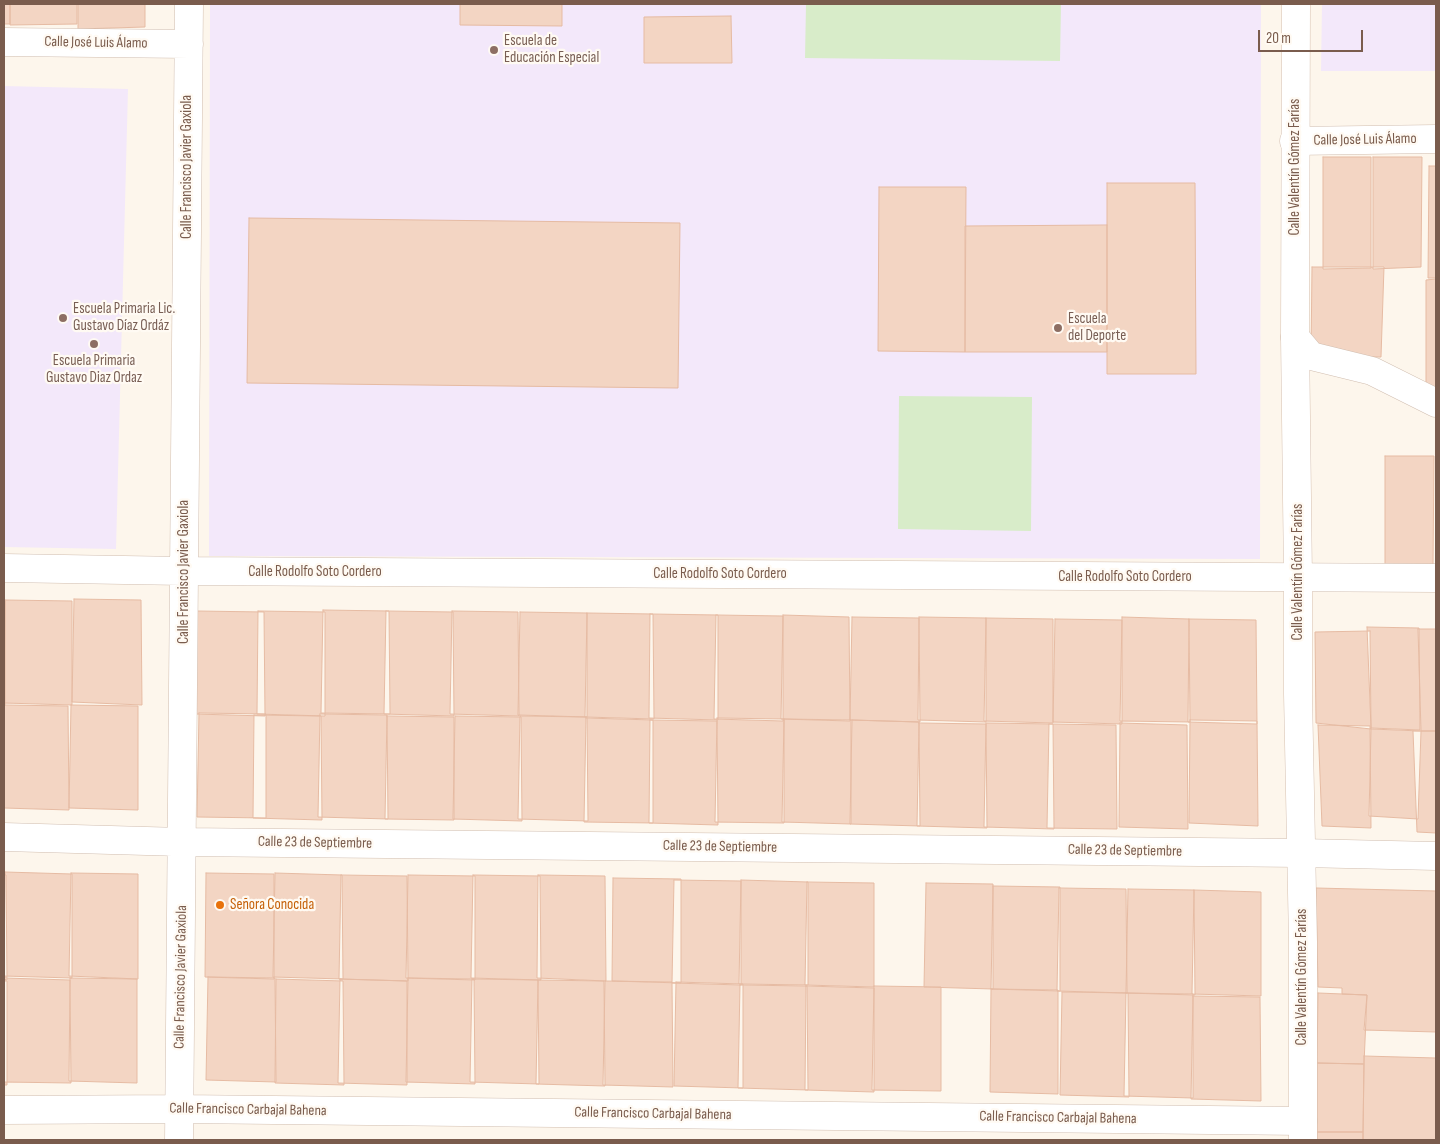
<!DOCTYPE html>
<meta charset="utf-8">
<style>
body{margin:0}
#map{position:relative;width:1440px;height:1144px;overflow:hidden;background:#fdf6ec;font-family:"Sofia Sans Condensed",sans-serif}
canvas{display:block}
.frame{position:absolute;inset:0;border:5px solid #7a5c4d;pointer-events:none}
.scale{position:absolute;left:1258px;top:30px;width:105px;height:22px;box-sizing:border-box;border:2px solid #7a5c4d;border-top:0;padding-left:6px;font-size:15px;line-height:18px;white-space:nowrap;color:#7a5c4d;-webkit-text-stroke:4px #fffaf3;paint-order:stroke}
</style>
<div id="map">
<canvas width="1440" height="1144"></canvas>
<div class="frame"></div>
<div class="scale">20 m</div>
</div>
<script>
const g = document.querySelector('canvas').getContext('2d');
g.lineJoin = 'round';
function paint(path, color) { g.fillStyle = color; g.fill(path, 'evenodd'); }
const toPath = rows => new Path2D(rows.map(r => 'M' + r).join(''));
function stroke(path, color, width, dash) { g.strokeStyle = color; g.lineWidth = width; g.lineCap = dash ? 'butt' : 'round'; g.setLineDash(dash || []); g.stroke(path); }
function write(font, color, halo, rows, align = 'center') {
  g.font = font + ' "Sofia Sans Condensed",sans-serif'; g.lineWidth = 4.5; g.setLineDash([]); g.textBaseline = 'middle'; g.strokeStyle = halo; g.fillStyle = color; for (const [text, x, y, turn = 0] of rows) {
    g.save(); g.translate(x, y); g.rotate((+turn || 0) * Math.PI / 180); g.textAlign = isNaN(turn) ? turn : align; if (halo) g.strokeText(text, 0, 0); g.fillText(text, 0, 0); g.restore();
  }
}
const education = toPath([
 [210,4,1261,4,1260,559,209,556],
 [1322,4,1435,4,1435,71,1321,71],
 [4,86,128,89,116,549,4,547]
]);
const green = toPath([
 [806,4,1061,4,1060,61,805,58],
 [899,396,1032,397,1031,531,898,529]
]);
const building = toPath([
 [4,4,10,4,10,24,4,24,4,4],
 [10,4,77,4,77,24,10,25,10,4],
 [78,4,145,4,145,27,78,29,78,4],
 [460,4,562,4,562,26,460,25,460,4],
 [731,16,732,63,644,63,644,17,731,16],
 [1323,157,1371,157,1371,268,1323,269,1323,157],
 [1373,157,1422,157,1421,267,1373,269,1373,157],
 [1429,166,1436,166,1436,278,1428,278,1429,166],
 [1107,183,1195,183,1196,374,1107,374,1107,183],
 [879,187,966,187,965,352,878,351,879,187],
 [249,218,680,223,678,388,247,383,249,218],
 [1107,225,1107,352,965,352,965,226,1107,225],
 [1312,267,1384,267,1381,357,1311,356,1312,267],
 [1436,279,1436,391,1426,392,1426,280,1436,279],
 [1385,456,1434,456,1433,566,1385,568,1385,456],
 [74,599,141,600,142,705,72,702,74,599],
 [5,600,72,601,72,705,4,703,5,600],
 [4,601,5,601,5,706,4,706,4,601],
 [323,610,389,611,390,714,321,713,323,610],
 [197,611,264,612,265,716,195,714,197,611],
 [258,611,325,612,325,716,257,714,258,611],
 [386,611,453,612,454,716,384,714,386,611],
 [452,611,518,612,519,716,450,714,452,611],
 [520,612,587,613,587,717,518,715,520,612],
 [587,613,653,614,654,719,585,717,587,613],
 [650,614,718,615,718,720,649,718,650,614],
 [716,615,783,616,783,721,714,719,716,615],
 [783,615,849,617,850,721,781,719,783,615],
 [852,617,919,618,920,722,850,720,852,617],
 [919,617,986,618,986,722,918,720,919,617],
 [1122,617,1189,619,1190,722,1120,721,1122,617],
 [986,618,1053,619,1053,723,984,721,986,618],
 [1055,619,1122,620,1122,724,1053,722,1055,619],
 [1189,619,1256,620,1257,724,1188,722,1189,619],
 [1367,627,1419,628,1420,730,1371,728,1367,627],
 [1418,629,1436,629,1436,731,1421,731,1418,629],
 [1370,631,1371,729,1316,723,1315,632,1370,631],
 [4,705,68,706,69,810,4,808,4,705],
 [71,705,138,706,138,810,69,808,71,705],
 [199,713,266,714,266,818,197,817,199,713],
 [320,714,387,715,388,819,318,817,320,714],
 [254,715,321,716,322,820,253,818,254,715],
 [387,716,454,717,454,820,385,819,387,716],
 [455,716,521,717,522,821,453,819,455,716],
 [520,716,587,717,588,821,518,819,520,716],
 [586,718,653,720,653,823,584,822,586,718],
 [717,718,784,719,784,823,715,822,717,718],
 [784,719,851,720,851,824,782,822,784,719],
 [650,720,717,721,718,825,649,823,650,720],
 [852,720,919,722,920,826,850,824,852,720],
 [1190,720,1257,721,1258,826,1189,823,1190,720],
 [919,723,986,724,987,828,917,826,919,723],
 [986,723,1053,724,1054,829,984,827,986,723],
 [1120,723,1187,725,1188,829,1119,827,1120,723],
 [1049,724,1116,725,1117,829,1047,828,1049,724],
 [1318,725,1370,726,1371,828,1322,826,1318,725],
 [1371,729,1421,731,1418,819,1369,816,1371,729],
 [1413,731,1436,731,1436,833,1417,832,1413,731],
 [5,872,72,874,72,978,4,976,5,872],
 [71,873,138,874,138,979,69,976,71,873],
 [206,873,274,874,274,979,205,977,206,873],
 [275,873,342,875,343,979,273,977,275,873],
 [4,875,6,875,7,980,4,979,4,875],
 [341,875,407,876,408,981,339,979,341,875],
 [408,875,475,876,475,980,406,978,408,875],
 [473,875,540,876,541,980,471,978,473,875],
 [538,875,605,876,606,981,537,978,538,875],
 [613,878,681,879,681,983,612,981,613,878],
 [674,880,741,881,741,985,672,983,674,880],
 [741,880,808,882,808,985,739,984,741,880],
 [807,882,874,883,874,987,805,985,807,882],
 [926,883,993,884,993,989,924,987,926,883],
 [993,886,1060,887,1060,991,991,989,993,886],
 [1059,888,1126,889,1127,993,1057,991,1059,888],
 [1316,888,1436,891,1436,1032,1364,1030,1367,995,1342,994,1342,988,1318,987,1316,888],
 [1128,889,1194,890,1195,995,1126,993,1128,889],
 [1194,890,1261,892,1261,996,1192,994,1194,890],
 [208,977,275,978,276,1082,206,1080,208,977],
 [4,978,70,980,71,1083,4,1082,4,978],
 [70,978,137,979,137,1083,69,1081,70,978],
 [408,978,474,979,475,1084,406,1082,408,978],
 [276,979,343,981,344,1085,275,1083,276,979],
 [340,979,407,981,407,1085,338,1083,340,979],
 [472,979,538,980,539,1084,470,1082,472,979],
 [538,980,604,981,605,1086,536,1084,538,980],
 [4,981,7,981,7,1085,4,1085,4,981],
 [605,981,672,982,673,1087,603,1085,605,981],
 [676,982,743,984,743,1088,674,1086,676,982],
 [740,985,807,986,808,1090,738,1088,740,985],
 [806,986,874,988,874,1092,805,1090,806,986],
 [874,986,941,987,941,1091,872,1090,874,986],
 [991,989,1058,990,1058,1094,990,1092,991,989],
 [1062,992,1128,993,1129,1097,1060,1095,1062,992],
 [1126,993,1193,994,1193,1098,1124,1096,1126,993],
 [1318,993,1367,995,1364,1064,1317,1063,1318,993],
 [1193,996,1260,997,1261,1101,1191,1099,1193,996],
 [1364,1056,1436,1058,1436,1140,1363,1140,1364,1056],
 [1317,1063,1364,1064,1363,1132,1317,1132,1317,1063],
 [1317,1132,1363,1132,1363,1140,1317,1140,1317,1132]
]);
const street = toPath([
 [4,42,189,44],
 [1294,141,1436,139],
 [1295,337,1311,356,1372,371,1436,403],
 [4,568,184,571,1436,578],
 [4,837,182,842,1301,853,1436,856],
 [4,1110,180,1109,1303,1121],
 [179,1140,189,4]
]);
const secondary = toPath([
 [1296,4,1295,337,1298,578,1298,694,1303,942,1303,1140]
]);
const markers = [
 [494,50,5,"#8d6e63"],
 [63,318,5,"#8d6e63"],
 [1058,328,5,"#8d6e63"],
 [94,344,5,"#8d6e63"],
 [220,905,5,"#e8710a"]
];
const educationNames = [
 ["Escuela de",504,41],
 ["Educación Especial",504,58],
 ["Escuela Primaria Lic.",73,309],
 ["Gustavo Díaz Ordáz",73,326],
 ["Escuela",1068,319],
 ["del Deporte",1068,336],
 ["Escuela Primaria",94,361,"center"],
 ["Gustavo Diaz Ordaz",94,378,"center"]
];
const streetNames = [
 ["Calle José Luis Álamo",96,43,1],
 ["Calle José Luis Álamo",1365,140,-1],
 ["Calle Francisco Javier Gaxiola",187,167,-90],
 ["Calle Valentín Gómez Farías",1295,167,-90],
 ["Calle Francisco Javier Gaxiola",184,572,-90],
 ["Calle Rodolfo Soto Cordero",315,572],
 ["Calle Valentín Gómez Farías",1298,572,-90],
 ["Calle Rodolfo Soto Cordero",720,574],
 ["Calle Rodolfo Soto Cordero",1125,577],
 ["Calle 23 de Septiembre",315,843,1],
 ["Calle 23 de Septiembre",720,847,1],
 ["Calle 23 de Septiembre",1125,851,1],
 ["Calle Francisco Javier Gaxiola",181,977,-89],
 ["Calle Valentín Gómez Farías",1302,977,-90],
 ["Calle Francisco Carbajal Bahena",248,1110,1],
 ["Calle Francisco Carbajal Bahena",653,1114,1],
 ["Calle Francisco Carbajal Bahena",1058,1118,1]
];
const foodNames = [
 ["Señora Conocida",230,905]
];
paint(education, '#f3e8fa');
paint(green, '#d8ecc9');
paint(building, '#f3d5c3');
stroke(building, '#e6bba3', 1);
stroke(street, '#d1beb0', 29);
stroke(secondary, '#d6c0b0', 29);
stroke(street, '#fff', 28);
stroke(secondary, '#fff', 28);
for (const [x, y, r, color] of markers) { const dot = new Path2D(); dot.arc(x, y, r, 0, 2 * Math.PI); g.fillStyle = color; g.fill(dot); stroke(dot, '#fffaf3', 2); }
write('15px', '#785e54', '#fffaf3', educationNames, 'left');
write('15px', '#7a5c4d', '#fffaf3', streetNames);
write('15px', '#c56008', '#fffaf3', foodNames, 'left');
</script>
